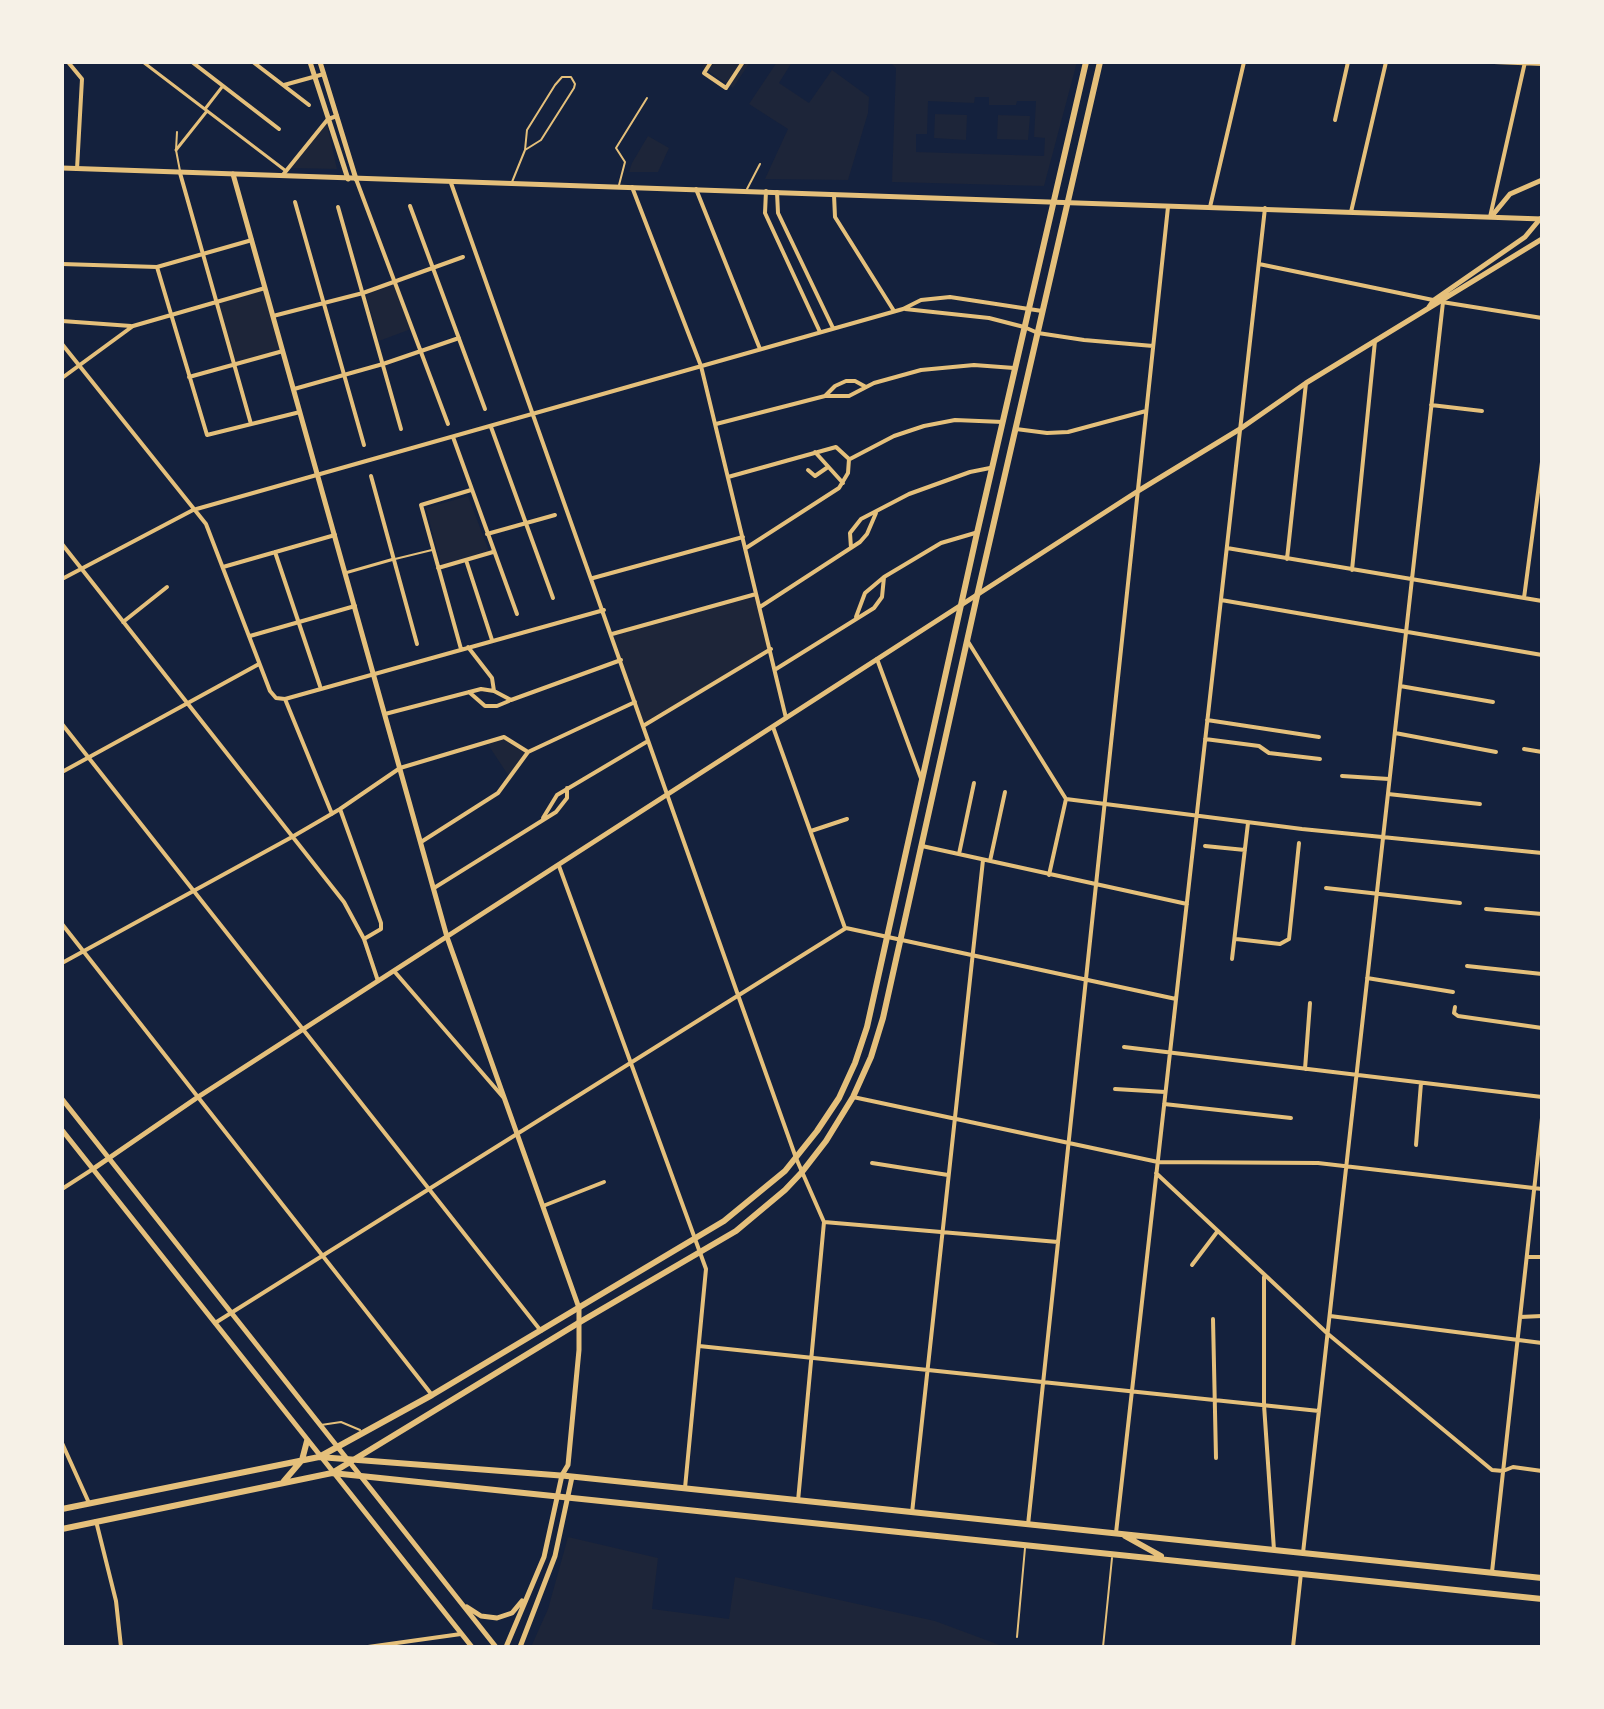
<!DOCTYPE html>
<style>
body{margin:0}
#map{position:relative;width:1604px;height:1709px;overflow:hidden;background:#14213d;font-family:Figtree,sans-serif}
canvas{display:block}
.frame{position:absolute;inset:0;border:64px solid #f6f1e7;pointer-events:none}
</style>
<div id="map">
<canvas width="1604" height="1709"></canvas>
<div class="frame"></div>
</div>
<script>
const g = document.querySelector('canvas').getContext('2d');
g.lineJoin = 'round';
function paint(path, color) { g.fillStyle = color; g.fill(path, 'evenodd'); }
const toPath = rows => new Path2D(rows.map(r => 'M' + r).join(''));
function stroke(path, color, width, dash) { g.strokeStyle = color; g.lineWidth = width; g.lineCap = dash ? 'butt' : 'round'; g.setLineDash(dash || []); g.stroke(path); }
const green = toPath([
 [705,62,750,62,733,88,702,67],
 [777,62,792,62,779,83,809,103,832,70,869,97,868,113,848,180,765,179,788,129,749,104],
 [890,62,1077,62,1044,186,892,182,896,68],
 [975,97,989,97,989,105,1016,105,1017,101,1036,101,1034,137,1045,138,1044,156,916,152,916,134,927,134,928,101,974,103],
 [935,114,967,115,966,140,934,138],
 [998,115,1030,116,1028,140,997,139],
 [327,124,337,169,291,168,325,125],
 [648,136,669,148,658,172,629,172,632,163],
 [394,284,411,329,379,341,366,295],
 [265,288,283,351,234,365,217,301],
 [468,496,489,551,441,565,426,508],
 [757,594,771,649,643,726,612,634],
 [504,737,527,752,510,778,487,743],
 [568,1537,658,1558,652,1609,729,1619,735,1577,935,1621,1005,1647,531,1647,548,1609]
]);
const service = toPath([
 [177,132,176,150,180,171],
 [512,182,525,150,527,130,555,85,562,77,571,77,575,84,574,88,541,140,525,150],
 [619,185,625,162,616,148,647,98],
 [747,189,760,164],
 [395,559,432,550],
 [321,1425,341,1422,360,1430],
 [1017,1637,1025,1548],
 [1103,1647,1112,1558]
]);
const pedestrian = toPath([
 [143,62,286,171],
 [205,109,222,87],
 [176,150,207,111],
 [345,573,394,559]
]);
const minor = toPath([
 [68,62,82,79,77,169],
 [192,62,279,129],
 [253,62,309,105],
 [711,62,704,73,726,88,743,62],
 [1494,62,1542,64],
 [284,85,324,74],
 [1335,120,1348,62],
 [180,173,251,424],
 [282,176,328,119,337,116],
 [356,179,448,424],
 [451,183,738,995,796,1158,824,1222,798,1501],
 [632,187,701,366,786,718],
 [696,189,760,349],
 [766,191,765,213,820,332],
 [777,192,778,213,833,328],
 [834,195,835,217,894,311],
 [295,202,364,445],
 [410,206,485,409],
 [338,207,401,429],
 [1210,207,1244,62],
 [1351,212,1386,62],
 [1490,217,1525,62],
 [62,264,157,267,252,240],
 [1259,264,1433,300],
 [157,267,207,435,300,412],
 [1442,302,1542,318],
 [905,309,989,318,1024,327,1038,333,1084,340,1153,346],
 [273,316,363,293,463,257],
 [62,321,131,326],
 [62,344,206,524,270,691,276,698,285,699],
 [189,377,283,351],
 [62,378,133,326,265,288],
 [294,389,383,364,459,338],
 [825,396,835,386,846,381,855,381,866,387],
 [1431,405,1482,411],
 [716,424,825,396,849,396,874,383,921,370,974,365,1014,368],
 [491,427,553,598],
 [1016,429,1047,433,1068,432,1146,411],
 [453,437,517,614],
 [815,452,843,483],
 [850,459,894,436,924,426,955,420,1003,422],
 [808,470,815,476,828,467],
 [371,476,417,644],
 [728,477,836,447,849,459,848,473,839,488,746,548],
 [487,534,555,515],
 [62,544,344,902,364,939,378,981],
 [851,548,850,533,861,519,909,494,970,472,990,468],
 [1227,548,1542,601],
 [275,552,320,686],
 [1287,559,1306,383],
 [466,560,492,640],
 [223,567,335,535],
 [438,568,493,552],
 [1352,570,1375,341],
 [593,578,743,537],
 [62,579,193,510,903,309,921,300,950,297,1042,311],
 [1524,598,1542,462],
 [1221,600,1542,655],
 [760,607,860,542,867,534,876,513],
 [856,617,865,593,884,577,941,543,975,533],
 [123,622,167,587],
 [612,634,756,594],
 [250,636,355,606],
 [967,640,1066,799,1049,875],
 [468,647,492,678,494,691],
 [461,649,421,505,471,490],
 [877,659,922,781],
 [776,669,874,608,882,597,884,577],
 [1400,686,1493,702],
 [469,692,485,706,497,706,509,701],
 [285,699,604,610],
 [285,699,332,814],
 [385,714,481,689,494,691,511,700,621,660],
 [1207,720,1319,737],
 [62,724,541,1331],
 [643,726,771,649],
 [773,727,845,928],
 [1395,733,1496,752],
 [1205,739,1259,746,1269,753,1320,759],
 [1524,749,1542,752],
 [62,772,259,664],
 [1342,776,1389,779],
 [1388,794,1480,804],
 [1066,799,1302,829,1542,853],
 [340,809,381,923,381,929,364,939],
 [543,818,557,795,648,741],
 [811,831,847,819],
 [421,842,498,793,528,752,635,702],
 [922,846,1187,904],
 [1205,846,1245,850],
 [959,854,974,783],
 [990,861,1005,792],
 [559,866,706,1269,685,1488],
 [434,888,556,812,567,798,567,788],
 [1326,888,1460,903],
 [1486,909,1542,914],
 [62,924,432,1395],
 [1236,939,1280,944,1289,939,1299,843],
 [1232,959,1248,823],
 [62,963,292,837,340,809,400,768,504,737,528,752],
 [1467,966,1542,974],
 [394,971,503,1097],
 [1367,978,1453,992],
 [1455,1007,1454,1013,1458,1016,1542,1028],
 [1124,1047,1542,1097],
 [1305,1069,1310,1003],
 [1115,1089,1165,1092],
 [853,1097,1158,1162,1318,1163,1542,1189],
 [1164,1104,1291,1118],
 [1416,1145,1421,1083],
 [872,1163,948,1175],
 [1156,1173,1328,1334,1492,1470,1503,1471,1513,1467,1542,1471],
 [62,1189,93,1169],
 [543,1206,604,1182],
 [824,1222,1058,1242],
 [1527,1257,1542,1257],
 [1192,1265,1217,1232],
 [1264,1277,1264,1405,1274,1550],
 [1330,1316,1542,1343],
 [1520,1317,1542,1316],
 [1213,1319,1216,1458],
 [215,1323,846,928,1176,999],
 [699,1346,1319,1411],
 [62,1443,89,1503],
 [912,1513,983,860],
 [96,1521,116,1601,121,1647],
 [1028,1525,1168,207],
 [1116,1533,1265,208],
 [1303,1553,1443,302],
 [1492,1572,1542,1118],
 [368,1647,461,1634],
 [1293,1647,1301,1573]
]);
const tertiary = toPath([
 [310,62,348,179],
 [320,62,356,179],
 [233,174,447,937,579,1308,579,1350,568,1465,562,1475],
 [1429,307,1434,300,1525,237,1540,219],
 [93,1169,198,1097,1138,491,1240,429,1306,383,1542,239]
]);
const secondary = toPath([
 [62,168,1542,219],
 [1491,217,1510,194,1542,180],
 [62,1099,496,1647],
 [62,1130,472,1647],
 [467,1607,481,1616,497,1618,512,1613,522,1601],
 [506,1647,544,1557,562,1475],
 [520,1647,555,1556,572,1477]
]);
const primary = toPath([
 [319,1457,432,1395,724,1221,785,1171,817,1131,839,1098,855,1063,867,1027,977,533,1086,62],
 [332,1473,580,1322,736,1231,785,1190,802,1172,826,1141,853,1097,871,1057,883,1018,977,596,1100,62],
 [284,1481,302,1460,307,1441],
 [62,1509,319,1457,567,1476,1542,1578],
 [62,1529,332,1473,1542,1599],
 [1125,1536,1161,1556]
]);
paint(green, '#1d2539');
stroke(service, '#e5c07b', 2);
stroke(pedestrian, '#e5c07b', 3);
stroke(minor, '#e5c07b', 4);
stroke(tertiary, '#e5c07b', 5);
stroke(secondary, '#e5c07b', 5);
stroke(primary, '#e5c07b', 6);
</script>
